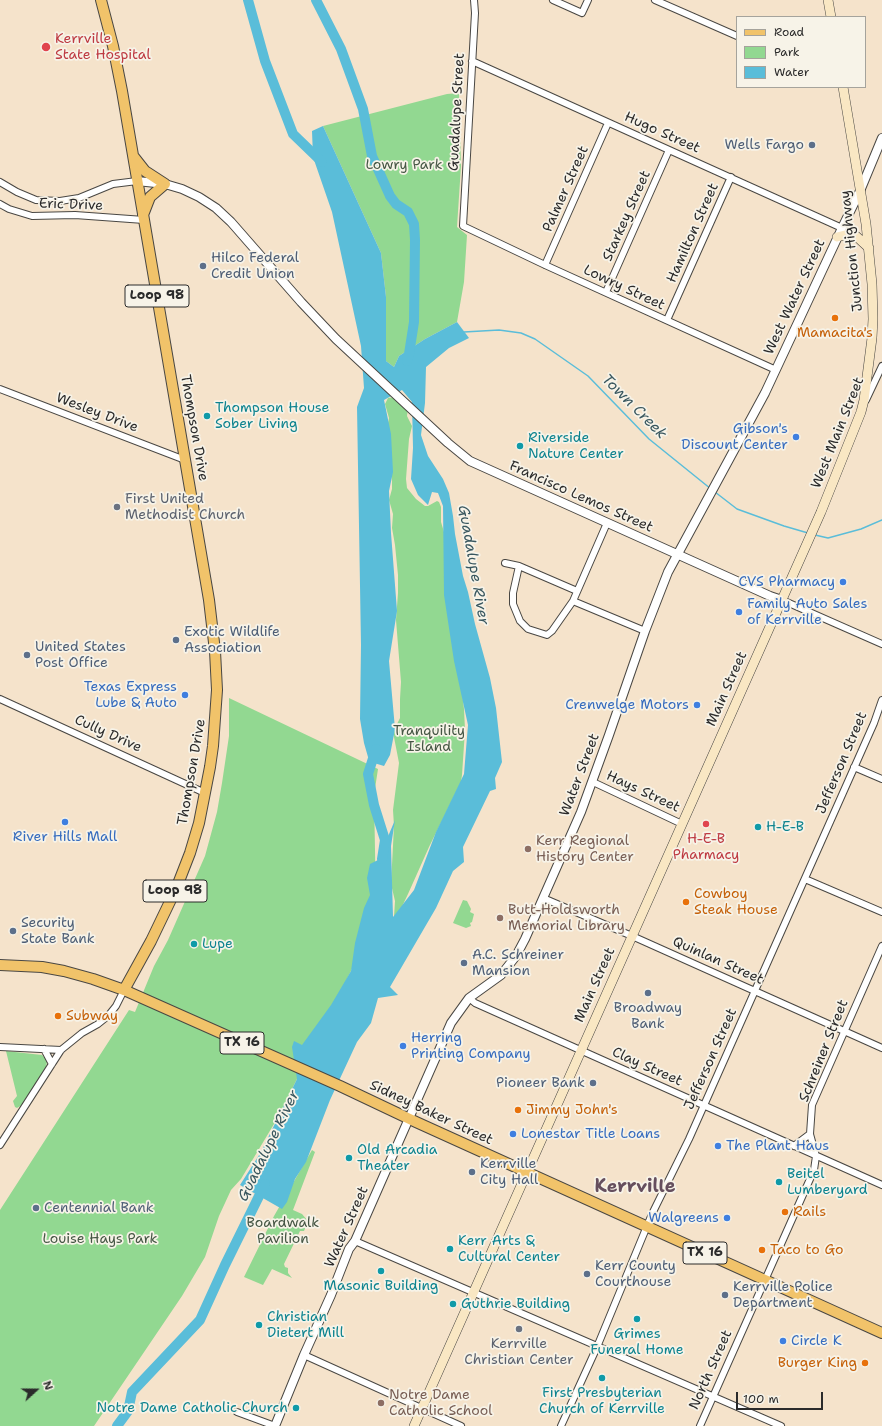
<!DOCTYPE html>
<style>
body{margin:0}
#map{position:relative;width:882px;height:1426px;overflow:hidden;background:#f5e3cb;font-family:"Shantell Sans",sans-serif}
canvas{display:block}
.legend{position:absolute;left:736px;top:16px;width:130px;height:72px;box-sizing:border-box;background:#f7f3e8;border:1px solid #a5a39c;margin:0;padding:5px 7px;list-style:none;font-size:12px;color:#2b2b2b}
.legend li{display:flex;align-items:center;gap:8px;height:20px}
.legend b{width:20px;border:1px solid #a5a39c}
.north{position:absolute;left:16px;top:1370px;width:40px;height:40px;-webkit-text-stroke:3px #f7f3e8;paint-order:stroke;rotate:69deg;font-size:11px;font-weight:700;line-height:16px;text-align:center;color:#2b2b2b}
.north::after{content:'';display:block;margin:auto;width:14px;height:18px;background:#2b2b2b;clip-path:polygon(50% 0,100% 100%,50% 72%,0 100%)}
.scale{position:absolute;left:736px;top:1392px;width:87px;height:18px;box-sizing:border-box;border:2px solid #2b2b2b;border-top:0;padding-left:5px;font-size:12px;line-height:14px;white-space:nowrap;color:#2b2b2b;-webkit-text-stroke:3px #f7f3e8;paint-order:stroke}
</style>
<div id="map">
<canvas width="882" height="1426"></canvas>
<ul class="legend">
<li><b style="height:5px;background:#f1c36a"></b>Road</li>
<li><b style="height:11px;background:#92d891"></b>Park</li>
<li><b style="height:11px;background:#5abdd9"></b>Water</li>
</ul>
<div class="north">N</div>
<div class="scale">100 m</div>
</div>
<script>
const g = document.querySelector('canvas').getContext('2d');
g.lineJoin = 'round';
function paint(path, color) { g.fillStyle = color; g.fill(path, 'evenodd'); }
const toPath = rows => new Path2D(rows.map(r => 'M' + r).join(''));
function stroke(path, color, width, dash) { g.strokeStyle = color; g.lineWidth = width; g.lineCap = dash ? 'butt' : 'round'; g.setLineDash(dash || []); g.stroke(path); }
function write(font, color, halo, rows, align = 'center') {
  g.font = font + ' "Shantell Sans",sans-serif'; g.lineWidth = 3.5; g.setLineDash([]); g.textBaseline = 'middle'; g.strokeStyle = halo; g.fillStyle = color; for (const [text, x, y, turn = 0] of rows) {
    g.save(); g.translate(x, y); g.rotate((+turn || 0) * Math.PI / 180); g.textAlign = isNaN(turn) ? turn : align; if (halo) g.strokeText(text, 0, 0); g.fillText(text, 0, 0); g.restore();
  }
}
const green = toPath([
 [459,93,461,166,457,227,467,235,464,282,457,322,425,339,399,356,394,367,386,361,386,297,381,253,323,126,447,94],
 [395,397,408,408,407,416,412,426,409,439,406,479,407,488,416,499,425,506,428,506,437,501,439,502,441,507,441,522,444,532,464,709,465,730,462,775,461,782,429,847,408,894,397,917,394,917,395,901,391,884,394,826,393,810,399,763,393,732,400,718,400,699,401,682,396,620,398,593,398,575,395,545,392,528,393,514,389,500,392,489,392,481,388,423,389,418,385,404,388,398],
 [229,698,378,769,374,795,376,906,351,971,277,1119,241,1179,231,1190,219,1216,205,1257,182,1296,94,1426,0,1426,0,1210,129,1010,135,1012,154,966,168,940,205,856,217,812,222,783,229,736],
 [463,900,467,901,471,909,470,912,474,914,472,922,470,923,471,926,466,928,453,923],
 [6,1051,42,1055,45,1058,47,1062,46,1067,22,1105,17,1108,15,1107,13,1101,17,1096],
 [312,1150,315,1152,293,1210,302,1214,308,1221,304,1231,300,1231,284,1264,285,1267,288,1268,288,1273,292,1278,272,1269,263,1285,244,1277,274,1216]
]);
const water = toPath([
 [323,126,381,253,386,297,386,361,394,367,399,356,425,339,457,322,469,338,449,348,426,367,425,403,421,435,428,456,443,479,449,493,453,516,455,534,463,576,468,592,475,624,490,678,496,708,502,762,495,778,496,789,490,791,463,847,464,862,453,871,436,908,390,987,398,995,378,998,371,1023,357,1042,330,1100,306,1162,295,1179,287,1202,282,1209,240,1185,261,1152,297,1079,292,1047,294,1041,302,1045,331,1005,351,971,355,943,364,908,370,895,367,878,370,864,378,860,395,820,391,846,393,917,414,890,436,832,464,774,468,725,454,661,444,595,443,506,438,493,432,492,428,505,418,495,411,479,413,448,412,402,402,390,384,400,391,434,393,472,389,491,391,533,397,611,389,661,395,729,390,755,384,766,374,763,368,757,364,743,360,719,361,645,357,407,364,388,361,346,332,212,313,157,312,131]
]);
const stream = toPath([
 [464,332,499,330,521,333,535,339,588,376,649,439,711,489],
 [715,492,737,509,784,526,808,533],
 [815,535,828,538,861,529,882,520]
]);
const river = toPath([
 [248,0,265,61,293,134,322,162],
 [316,0,341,49,363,109,372,156,390,196,396,204,408,212,414,224,415,240,414,322,409,354,407,361],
 [376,749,368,774,374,805,385,840,382,859],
 [117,1426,128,1411,132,1392,200,1320,225,1265,265,1184]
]);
const minor = toPath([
 [474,0,475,13,463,226,545,265,776,370],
 [553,0,582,13,588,0],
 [655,0,737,36],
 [472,61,842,228],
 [0,182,17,192,36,200,60,201,79,198,113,184,137,181],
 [0,204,9,209,32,216,75,215,144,220],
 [545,265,608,123],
 [606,292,669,150],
 [667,320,731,177],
 [0,389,185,460],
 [866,400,882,366],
 [607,523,573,601,645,631],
 [505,563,519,566],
 [782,600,882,644],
 [573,601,552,631,547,635,528,629,520,621,513,604,513,593,519,566,577,591],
 [0,699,205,793],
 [854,767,882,779],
 [593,782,682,824],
 [805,879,882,912],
 [543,898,632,936,882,1048],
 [469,998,475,1003,882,1185],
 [0,1047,61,1050],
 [44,1049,52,1064],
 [0,1145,61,1050,82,1033,98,1024,108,1016,116,1006,124,990],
 [794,1146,810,1134],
 [355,1241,781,1426],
 [304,1355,461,1426],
 [237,1412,275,1426],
 [561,1426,597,1347,652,1214,689,1139,874,723,882,700],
 [700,1426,814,1170,816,1156,810,1134,812,1105,882,946]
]);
const tertiary = toPath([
 [137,181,165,184,182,189,199,197,216,208,231,222,301,302,336,339,448,443,470,461,770,596,782,600],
 [275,1426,304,1355,331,1295,349,1249,355,1241,451,1023,469,998,501,975,516,956,525,939,581,812,609,735,645,631,668,572,765,393,842,228,860,191,882,138]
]);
const secondary = toPath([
 [828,0,831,17],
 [837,237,849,234,856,236,869,248],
 [414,1426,821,512,861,412,864,400,872,338,873,319,872,284,866,224,843,87]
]);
const primary = toPath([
 [101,0,113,46,122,91,209,600,215,651,217,690,213,746,210,767,199,823,190,853,176,889,151,941,124,990],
 [134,157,145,171,165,184,150,197,143,215],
 [0,965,42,967,64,971,93,979,124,990,340,1086,416,1122,882,1333]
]);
const markers = [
 [46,47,5,"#e0444e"],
 [812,145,4,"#5c6f8a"],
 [203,266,4,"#5c6f8a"],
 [835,318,4,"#e8710a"],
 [207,416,4,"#0f9aa8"],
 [796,437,4,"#3f7fe0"],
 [520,446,4,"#0f9aa8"],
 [117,507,4,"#6b7280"],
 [843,582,4,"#3f7fe0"],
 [739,612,4,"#3f7fe0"],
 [176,640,4,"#5c6f8a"],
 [27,655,4,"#5c6f8a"],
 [185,695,4,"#3f7fe0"],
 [697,705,4,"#3f7fe0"],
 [65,822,4,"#3f7fe0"],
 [706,824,4,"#e0444e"],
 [758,827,4,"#0f9aa8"],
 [528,849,4,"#8d6e63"],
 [686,902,4,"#e8710a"],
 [500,918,4,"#8d6e63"],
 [13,931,4,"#5c6f8a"],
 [194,944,4,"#0f9aa8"],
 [464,963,4,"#5c6f8a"],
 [648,993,4,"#5c6f8a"],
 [58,1016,4,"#e8710a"],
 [403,1046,4,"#3f7fe0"],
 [593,1083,4,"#5c6f8a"],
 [518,1110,4,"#e8710a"],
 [513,1134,4,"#3f7fe0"],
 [718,1146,4,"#3f7fe0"],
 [349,1158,4,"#0f9aa8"],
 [472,1172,4,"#5c6f8a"],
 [779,1182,4,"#0f9aa8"],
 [36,1208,4,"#5c6f8a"],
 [785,1212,4,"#e8710a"],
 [727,1218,4,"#3f7fe0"],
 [450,1249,4,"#0f9aa8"],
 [762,1250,4,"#e8710a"],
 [381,1271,4,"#0f9aa8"],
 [587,1274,4,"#5c6f8a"],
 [725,1295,4,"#5c6f8a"],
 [453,1304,4,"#0f9aa8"],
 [637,1319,4,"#0f9aa8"],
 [259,1325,4,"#0f9aa8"],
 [519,1329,4,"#6b7280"],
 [783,1341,4,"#3f7fe0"],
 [865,1363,4,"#e8710a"],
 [602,1378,4,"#0f9aa8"],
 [381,1403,4,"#8d6e63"],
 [296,1408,4,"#0f9aa8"]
];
const shields = [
 [157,296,64],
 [175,891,64],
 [242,1043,44],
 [705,1253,44]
];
const shieldNames = [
 ["Loop 98",157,296],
 ["Loop 98",175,891],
 ["TX 16",242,1043],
 ["TX 16",705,1253]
];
const healthNames = [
 ["Kerrville",55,39],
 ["State Hospital",55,55],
 ["H-E-B",706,839,"center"],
 ["Pharmacy",706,855,"center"]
];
const streetNames = [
 ["Guadalupe Street",457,112,-87],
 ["Hugo Street",662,133,24],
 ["Palmer Street",566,189,-66],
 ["Eric Drive",71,205,2],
 ["Starkey Street",627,216,-66],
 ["Hamilton Street",693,233,-66],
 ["Junction Highway",852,251,-96],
 ["Lowry Street",624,288,25],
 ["West Water Street",795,297,-65],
 ["Wesley Drive",97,413,21],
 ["Thompson Drive",194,428,80],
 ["West Main Street",838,433,-68],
 ["Francisco Lemos Street",581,497,24],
 ["Main Street",727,689,-66],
 ["Cully Drive",108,734,24],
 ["Jefferson Street",842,763,-67],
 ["Thompson Drive",192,772,-80],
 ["Water Street",580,775,-69],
 ["Hays Street",643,792,25],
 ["Quinlan Street",718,961,24],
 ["Main Street",595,985,-66],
 ["Schreiner Street",824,1051,-68],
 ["Jefferson Street",711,1059,-66],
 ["Clay Street",647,1067,24],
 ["Sidney Baker Street",431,1113,25],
 ["Water Street",347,1227,-66],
 ["North Street",711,1370,-66]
];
const serviceNames = [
 ["Wells Fargo",804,145,"right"],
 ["Hilco Federal",211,258],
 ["Credit Union",211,274],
 ["Exotic Wildlife",184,632],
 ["Association",184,648],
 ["United States",35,647],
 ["Post Office",35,663],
 ["Security",21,923],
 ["State Bank",21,939],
 ["A.C. Schreiner",472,955],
 ["Mansion",472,971],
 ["Broadway",648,1008,"center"],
 ["Bank",648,1024,"center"],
 ["Pioneer Bank",585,1083,"right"],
 ["Kerrville",480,1164],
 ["City Hall",480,1180],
 ["Centennial Bank",44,1208],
 ["Kerr County",595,1266],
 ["Courthouse",595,1282],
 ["Kerrville Police",733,1287],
 ["Department",733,1303]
];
const parkNames = [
 ["Lowry Park",404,165],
 ["Tranquility",429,731],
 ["Island",429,747],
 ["Boardwalk",283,1223],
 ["Pavilion",283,1239],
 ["Louise Hays Park",100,1239]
];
const foodNames = [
 ["Mamacita's",835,333,"center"],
 ["Cowboy",694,894],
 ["Steak House",694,910],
 ["Subway",66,1016],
 ["Jimmy John's",526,1110],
 ["Rails",793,1212],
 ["Taco to Go",770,1250],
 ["Burger King",857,1363,"right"]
];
const cultureNames = [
 ["Thompson House",215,408],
 ["Sober Living",215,424],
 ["Riverside",528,438],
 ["Nature Center",528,454],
 ["H-E-B",766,827],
 ["Lupe",202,944],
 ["Old Arcadia",357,1150],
 ["Theater",357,1166],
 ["Beitel",787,1174],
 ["Lumberyard",787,1190],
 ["Kerr Arts &",458,1241],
 ["Cultural Center",458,1257],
 ["Masonic Building",381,1286,"center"],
 ["Guthrie Building",461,1304],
 ["Christian",267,1317],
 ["Dietert Mill",267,1333],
 ["Grimes",637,1334,"center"],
 ["Funeral Home",637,1350,"center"],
 ["First Presbyterian",602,1393,"center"],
 ["Church of Kerrville",602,1409,"center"],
 ["Notre Dame Catholic Church",288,1408,"right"]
];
const shopNames = [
 ["Gibson's",788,429],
 ["Discount Center",788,445],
 ["CVS Pharmacy",835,582],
 ["Family Auto Sales",747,604,"left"],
 ["of Kerrville",747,620,"left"],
 ["Texas Express",177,687],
 ["Lube & Auto",177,703],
 ["Crenwelge Motors",689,705],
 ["River Hills Mall",65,837,"center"],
 ["Herring",411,1038,"left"],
 ["Printing Company",411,1054,"left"],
 ["Lonestar Title Loans",521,1134,"left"],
 ["The Plant Haus",726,1146,"left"],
 ["Walgreens",719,1218],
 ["Circle K",791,1341,"left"]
];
const worshipNames = [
 ["First United",125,499],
 ["Methodist Church",125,515],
 ["Kerrville",519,1344,"center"],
 ["Christian Center",519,1360,"center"]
];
const educationNames = [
 ["Kerr Regional",536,841],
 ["History Center",536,857],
 ["Butt-Holdsworth",508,910],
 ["Memorial Library",508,926],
 ["Notre Dame",389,1395],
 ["Catholic School",389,1411]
];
const waterNames = [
 ["Town Creek",634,407,45],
 ["Guadalupe River",473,565,80],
 ["Guadalupe River",269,1146,-64]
];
const districtNames = [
 ["Kerrville",635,1187]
];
paint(green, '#92d891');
paint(water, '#5abdd9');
stroke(stream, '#5abdd9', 1.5);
stroke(river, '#5abdd9', 10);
stroke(minor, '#494743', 8);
stroke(tertiary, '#494743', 10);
stroke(secondary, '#494743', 10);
stroke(primary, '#494743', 12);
stroke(minor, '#fff', 6);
stroke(tertiary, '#fff', 8);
stroke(secondary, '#f9e7c3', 9);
stroke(primary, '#f1c36a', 10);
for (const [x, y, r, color] of markers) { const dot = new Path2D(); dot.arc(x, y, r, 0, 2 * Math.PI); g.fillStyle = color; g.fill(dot); stroke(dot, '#f7f3e8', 1.5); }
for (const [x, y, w] of shields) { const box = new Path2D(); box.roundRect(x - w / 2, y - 11, w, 22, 3); g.fillStyle = '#f7f3e8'; g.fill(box); stroke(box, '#2b2b2b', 1); }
write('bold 13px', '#2b2b2b', null, shieldNames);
write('14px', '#be3a42', '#f7f3e8', healthNames, 'left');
write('14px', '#2b2b2b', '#f7f3e8', streetNames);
write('14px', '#4e5e75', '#f7f3e8', serviceNames, 'left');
write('14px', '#455644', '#f7f3e8', parkNames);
write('14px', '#c56008', '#f7f3e8', foodNames, 'left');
write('14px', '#0d838f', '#f7f3e8', cultureNames, 'left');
write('14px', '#366cbe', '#f7f3e8', shopNames, 'right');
write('14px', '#5b616d', '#f7f3e8', worshipNames, 'left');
write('14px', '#785e54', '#f7f3e8', educationNames, 'left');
write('italic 15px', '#39575f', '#f7f3e8', waterNames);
write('bold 18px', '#664f5e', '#f7f3e8', districtNames);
</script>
